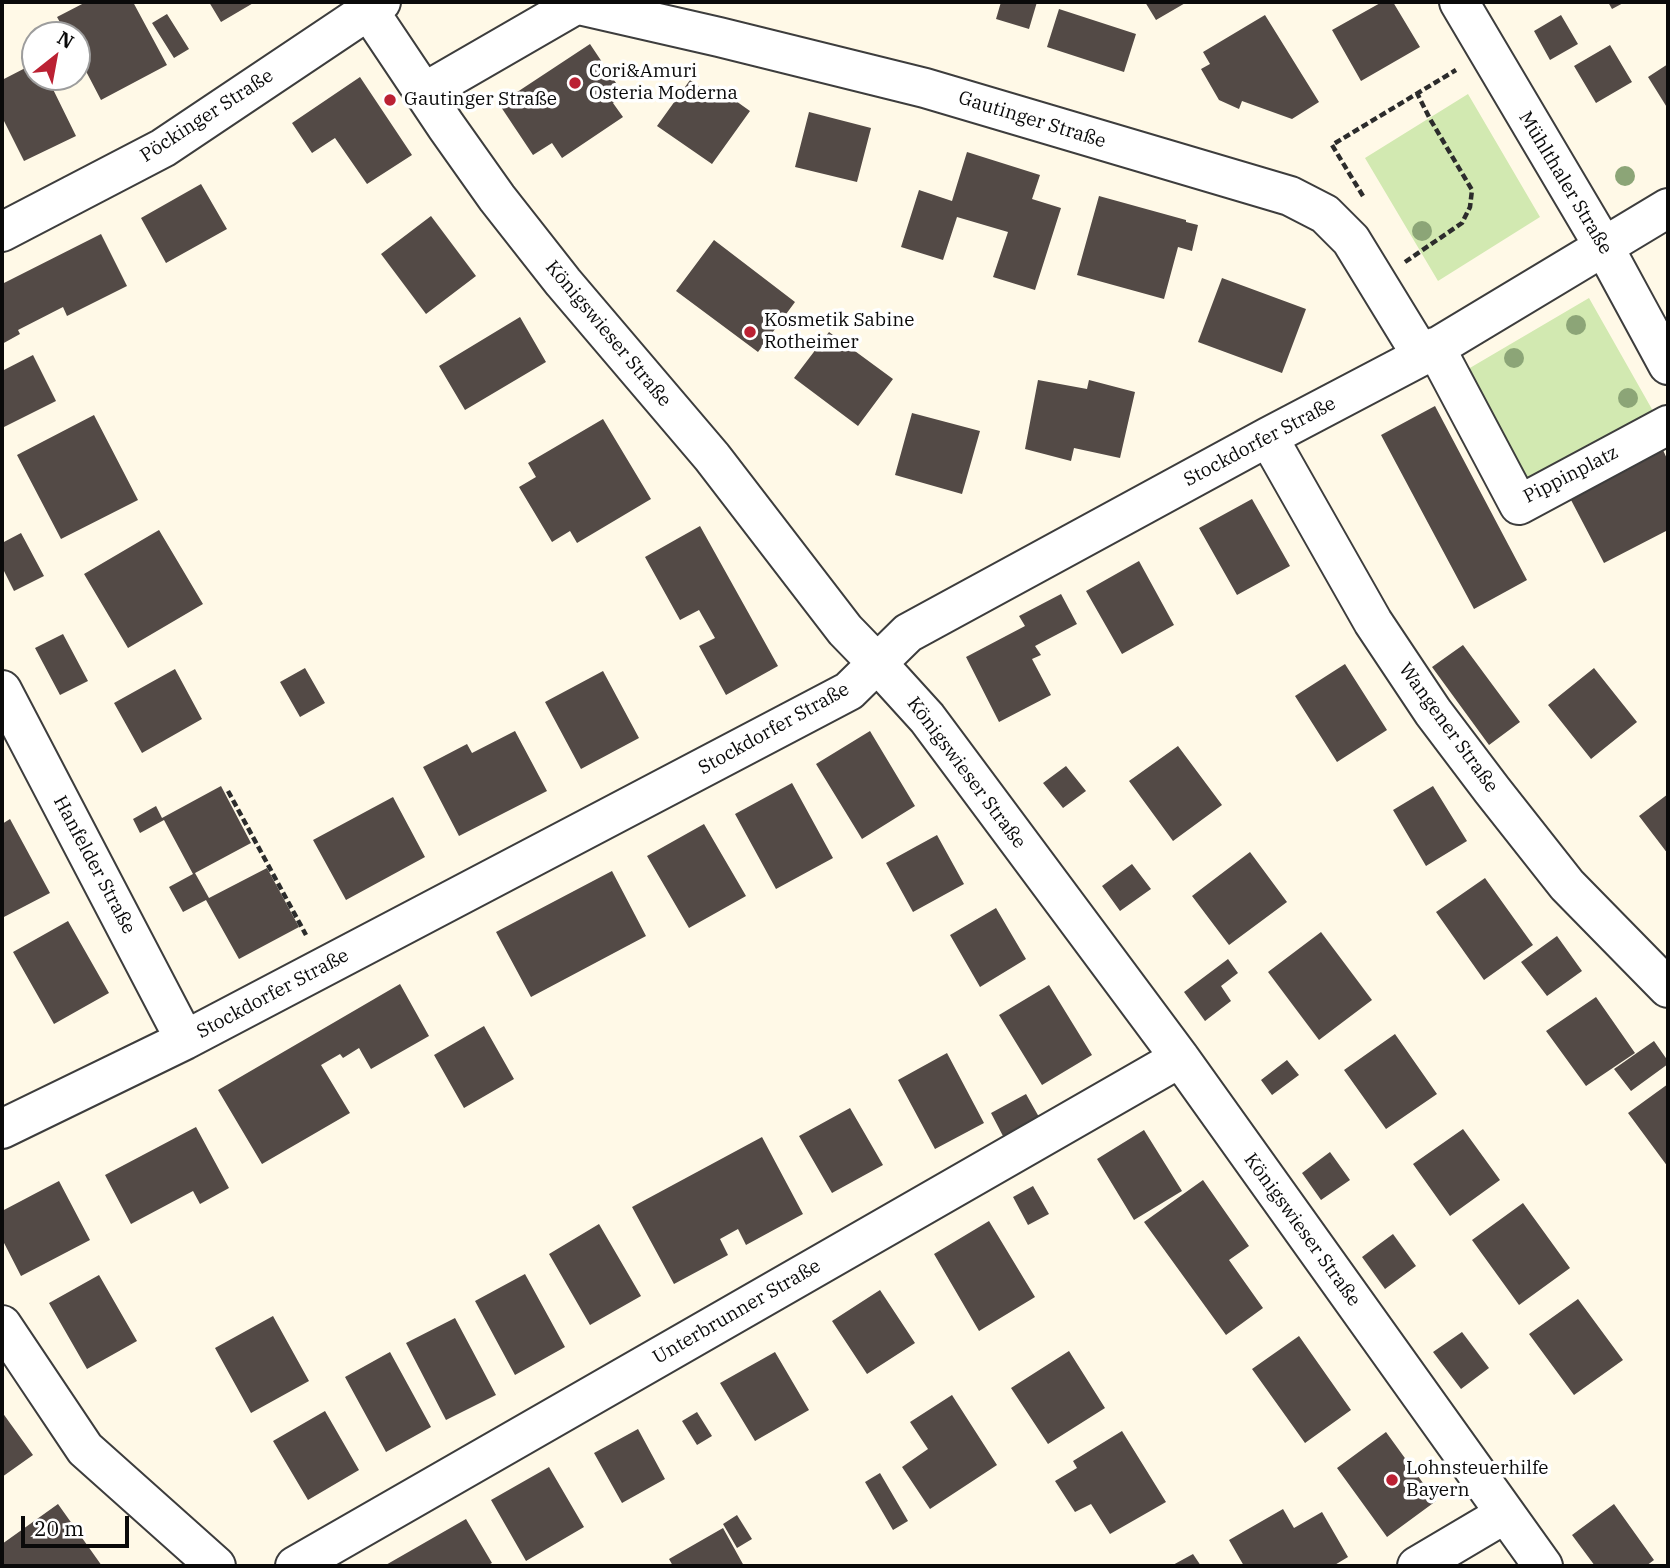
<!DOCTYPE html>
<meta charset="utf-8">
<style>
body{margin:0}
#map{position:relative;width:1670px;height:1568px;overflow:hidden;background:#fff9e7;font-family:"IBM Plex Serif",serif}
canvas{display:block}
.frame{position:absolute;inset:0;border:4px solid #0a0a0a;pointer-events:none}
.north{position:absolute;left:21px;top:21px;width:70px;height:70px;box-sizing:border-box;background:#fff;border:2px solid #9d9d9d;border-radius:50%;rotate:31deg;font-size:19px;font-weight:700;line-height:28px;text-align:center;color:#0a0a0a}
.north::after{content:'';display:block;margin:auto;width:24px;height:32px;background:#bb2133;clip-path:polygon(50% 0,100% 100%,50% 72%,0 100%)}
.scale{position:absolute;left:21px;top:1516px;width:108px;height:32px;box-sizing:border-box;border:4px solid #0a0a0a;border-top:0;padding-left:9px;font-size:21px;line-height:24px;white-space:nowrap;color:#0a0a0a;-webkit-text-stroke:5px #fff;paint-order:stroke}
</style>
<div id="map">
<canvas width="1670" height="1568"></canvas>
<div class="frame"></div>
<div class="north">N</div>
<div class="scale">20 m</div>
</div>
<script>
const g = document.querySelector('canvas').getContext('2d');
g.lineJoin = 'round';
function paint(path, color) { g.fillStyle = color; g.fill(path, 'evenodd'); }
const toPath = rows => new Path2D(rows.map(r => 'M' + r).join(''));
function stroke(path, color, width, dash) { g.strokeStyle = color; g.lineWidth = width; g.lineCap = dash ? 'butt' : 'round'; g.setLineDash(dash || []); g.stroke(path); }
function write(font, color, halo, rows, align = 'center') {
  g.font = font + ' "IBM Plex Serif",serif'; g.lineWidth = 7; g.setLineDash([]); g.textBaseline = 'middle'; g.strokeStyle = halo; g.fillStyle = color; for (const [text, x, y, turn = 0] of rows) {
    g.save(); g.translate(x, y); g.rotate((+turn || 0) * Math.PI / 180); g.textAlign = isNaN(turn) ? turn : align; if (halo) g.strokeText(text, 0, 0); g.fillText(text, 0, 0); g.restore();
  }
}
const green = toPath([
 [1468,94,1540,217,1438,281,1365,158],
 [1589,298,1653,411,1522,484,1463,372]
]);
const building = toPath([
 [86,2,133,2,167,65,101,100,77,54,77,35,67,35,57,17],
 [209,2,255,2,221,22],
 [1001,2,1037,2,1029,29,996,19],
 [1145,2,1187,2,1156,20],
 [1382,2,1393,2,1420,47,1361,81,1332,30],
 [1608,2,1625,2,1612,9],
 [1059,9,1136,34,1124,72,1047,47],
 [167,14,189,49,174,58,152,23],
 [1265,15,1319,102,1292,119,1242,101,1239,109,1219,100,1201,69,1210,64,1203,52],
 [1561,15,1578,44,1550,60,1534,31],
 [590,44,624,95,613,103,623,117,562,158,552,143,533,155,499,104],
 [1610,45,1632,82,1596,103,1574,66],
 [35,63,35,77,47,77,76,136,24,161,2,117,2,80],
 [1668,64,1668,109,1648,77],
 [360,77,412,155,367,184,335,138,312,153,292,123],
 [690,80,714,97,719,89,750,111,712,164,657,126],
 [809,112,871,128,857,182,795,167],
 [967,152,1040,175,1032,199,1061,208,1035,290,993,277,1008,232,957,217,943,260,901,247,919,190,952,201],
 [201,184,227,229,166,263,141,218],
 [1099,196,1186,220,1186,222,1198,225,1192,251,1178,247,1164,299,1077,275],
 [431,216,476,276,426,314,381,254],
 [101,234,127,286,67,316,63,307,18,330,20,334,2,344,2,284],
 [714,240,795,302,758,352,676,291],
 [1222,278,1306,309,1282,373,1198,342],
 [520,317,546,362,465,410,439,366],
 [829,332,893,379,858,426,794,378],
 [33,355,56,401,2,428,2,371],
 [1038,380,1087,389,1089,380,1135,392,1120,458,1074,448,1071,461,1025,449],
 [1435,406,1527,580,1474,609,1381,435],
 [912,413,980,431,962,494,895,475],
 [94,415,138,500,61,539,17,455],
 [603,419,651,499,577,543,570,531,552,542,519,487,536,477,528,463],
 [1663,450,1668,461,1668,530,1604,563,1571,500],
 [1252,499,1290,566,1237,595,1199,528],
 [700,526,778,666,726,695,699,646,715,638,699,610,680,620,645,557],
 [159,530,203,604,128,648,84,574],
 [21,533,44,576,14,591,2,567,2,543],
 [1139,561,1174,625,1122,654,1086,591],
 [1061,594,1077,624,1035,646,1041,655,1032,659,1051,695,999,722,966,657,1025,626,1019,616],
 [63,634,88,681,60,695,35,648],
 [1463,645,1520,722,1489,745,1432,667],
 [1345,664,1387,730,1337,762,1295,696],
 [305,668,325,703,300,717,280,682],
 [1594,668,1637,722,1591,759,1548,705],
 [175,669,202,719,142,753,114,703],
 [603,671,639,738,581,769,545,702],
 [515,731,547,791,459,836,423,767,467,744,472,753],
 [870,731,915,806,862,839,816,764],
 [1178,746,1222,805,1173,841,1129,781],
 [1066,766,1086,791,1063,808,1043,783],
 [792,783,833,858,776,889,735,814],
 [221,786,251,843,195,873,209,898,267,868,299,927,239,959,206,900,183,912,169,887,193,874,164,820,140,833,133,819,156,806,162,818],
 [1433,786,1467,841,1426,866,1393,810],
 [1668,794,1668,854,1639,816],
 [393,797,425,857,346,900,313,840],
 [10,819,50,893,2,918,2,824],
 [704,824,746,896,689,928,647,856],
 [937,835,964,884,913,912,886,863],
 [1250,852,1287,902,1229,945,1192,896],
 [1132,864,1151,889,1120,911,1102,886],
 [612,871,646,936,531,997,496,932],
 [1485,878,1533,945,1484,980,1436,912],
 [996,908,1026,959,980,987,950,935],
 [68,921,109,993,54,1024,13,952],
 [1321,932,1372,1000,1319,1040,1268,972],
 [1557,936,1582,971,1547,996,1521,962],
 [1228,959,1238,973,1221,986,1231,1001,1205,1021,1184,992],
 [400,984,429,1036,371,1069,359,1048,343,1058,340,1054,321,1065,350,1113,262,1164,218,1090],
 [1049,985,1092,1055,1042,1085,999,1015],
 [1596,997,1635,1053,1586,1086,1546,1031],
 [484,1026,514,1079,464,1108,434,1055],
 [1395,1034,1437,1094,1386,1129,1344,1070],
 [1654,1041,1668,1061,1668,1064,1631,1091,1614,1069],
 [947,1053,984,1123,935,1149,898,1080],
 [1287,1060,1299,1075,1272,1095,1261,1080],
 [1668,1084,1668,1167,1628,1113],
 [1026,1094,1039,1117,1003,1136,991,1113],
 [850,1108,883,1165,832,1193,799,1136],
 [196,1127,229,1188,200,1204,193,1191,131,1224,105,1175],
 [1463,1129,1500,1180,1450,1216,1413,1164],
 [1144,1130,1182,1191,1134,1220,1097,1159],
 [762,1137,803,1214,746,1245,738,1229,720,1239,728,1255,674,1284,632,1207],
 [1330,1152,1350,1180,1321,1200,1302,1173],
 [1203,1180,1249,1246,1229,1260,1263,1308,1226,1335,1144,1222],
 [59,1181,90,1240,21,1276,2,1239,2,1211],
 [1033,1186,1049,1214,1028,1225,1013,1197],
 [1523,1203,1570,1268,1519,1305,1472,1240],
 [989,1221,1035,1297,979,1331,934,1254],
 [599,1224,641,1296,590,1325,549,1254],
 [1393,1234,1416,1266,1385,1289,1362,1257],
 [525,1274,565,1347,515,1375,475,1301],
 [99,1275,137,1341,87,1369,49,1303],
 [880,1290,915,1343,867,1374,832,1321],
 [1578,1299,1623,1360,1574,1395,1529,1334],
 [273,1316,309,1381,251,1413,215,1348],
 [455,1318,496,1395,446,1420,406,1343],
 [1462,1332,1489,1368,1461,1389,1433,1352],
 [1299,1336,1351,1410,1305,1443,1252,1369],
 [1069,1351,1105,1408,1048,1444,1011,1388],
 [390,1352,431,1427,386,1452,345,1377],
 [775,1352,809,1410,755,1441,720,1383],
 [952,1395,997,1465,930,1509,902,1467,928,1449,910,1422],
 [325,1411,359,1470,308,1500,273,1441],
 [2,1412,33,1455,2,1477],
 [697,1412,712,1436,697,1445,682,1421],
 [638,1429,665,1479,622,1503,594,1453],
 [1122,1431,1166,1502,1110,1534,1091,1504,1075,1512,1055,1481,1077,1468,1073,1461],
 [1386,1432,1436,1501,1387,1537,1337,1468],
 [549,1467,584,1527,526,1561,491,1500],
 [880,1473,908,1521,893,1530,865,1482],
 [58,1504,102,1566,2,1566,2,1544],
 [1614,1504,1654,1560,1646,1566,1595,1566,1572,1535],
 [1283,1509,1294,1528,1322,1512,1348,1557,1333,1566,1244,1566,1229,1540],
 [737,1515,752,1539,737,1548,723,1524],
 [466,1519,492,1563,486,1566,384,1566],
 [723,1528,744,1566,673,1566,669,1559],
 [1193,1554,1201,1566,1171,1566]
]);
const path = toPath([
 [1363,196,1332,145,1456,70],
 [1405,262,1462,223,1470,207,1472,190,1430,119,1417,93],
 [228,791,306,935]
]);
const minor = toPath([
 [363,2,446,126,497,198,563,282,712,457,845,630,877,663,927,718,1180,1058,1543,1566],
 [566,2,719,37,925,88,1290,196,1325,214,1351,240,1422,356],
 [1459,2,1604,247,1668,365],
 [423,93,577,4],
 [2,232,163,148,381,2],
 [1435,347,1519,505,1668,425],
 [1268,437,1373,622,1433,712,1492,790,1567,885,1668,988],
 [2,690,185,1040],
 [2,1129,185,1040,849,691,908,633,1268,437,1422,356,1668,208],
 [2,1325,85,1449,216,1566],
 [295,1566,1180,1058],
 [1417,1566,1505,1514]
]);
const trees = [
 [1625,176],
 [1422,231],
 [1576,325],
 [1514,358],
 [1628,398]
];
const markers = [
 [575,83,7,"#bb2133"],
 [390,100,7,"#bb2133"],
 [750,332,7,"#bb2133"],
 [1392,1480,7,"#bb2133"]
];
const poiNames = [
 ["Cori&Amuri",589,72],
 ["Osteria Moderna",589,94],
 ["Gautinger Straße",404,100],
 ["Kosmetik Sabine",764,321],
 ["Rotheimer",764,343],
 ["Lohnsteuerhilfe",1406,1469],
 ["Bayern",1406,1491]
];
const streetNames = [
 ["Pöckinger Straße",207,116,-33],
 ["Gautinger Straße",1032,120,17],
 ["Mühlthaler Straße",1565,183,59],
 ["Königswieser Straße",608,334,50],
 ["Stockdorfer Straße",1260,442,-28],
 ["Pippinplatz",1571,475,-27],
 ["Wangener Straße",1448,728,54],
 ["Stockdorfer Straße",774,729,-29],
 ["Königswieser Straße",966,773,53],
 ["Hanfelder Straße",94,865,62],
 ["Stockdorfer Straße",273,994,-28],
 ["Königswieser Straße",1302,1230,54],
 ["Unterbrunner Straße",737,1312,-30]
];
paint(green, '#d2e9b1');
paint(building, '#534a46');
stroke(minor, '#3d3d3d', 42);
stroke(path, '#2c2c2c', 4.5, [7, 3.5]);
stroke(minor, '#fff', 38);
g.fillStyle = '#8ca577';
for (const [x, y] of trees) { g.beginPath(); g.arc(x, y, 10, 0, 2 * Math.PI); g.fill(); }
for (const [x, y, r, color] of markers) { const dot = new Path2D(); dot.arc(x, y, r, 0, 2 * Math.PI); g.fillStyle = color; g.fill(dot); stroke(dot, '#fff', 2.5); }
write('19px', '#0a0a0a', '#fff', poiNames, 'left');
write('19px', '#0a0a0a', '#fff', streetNames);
</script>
